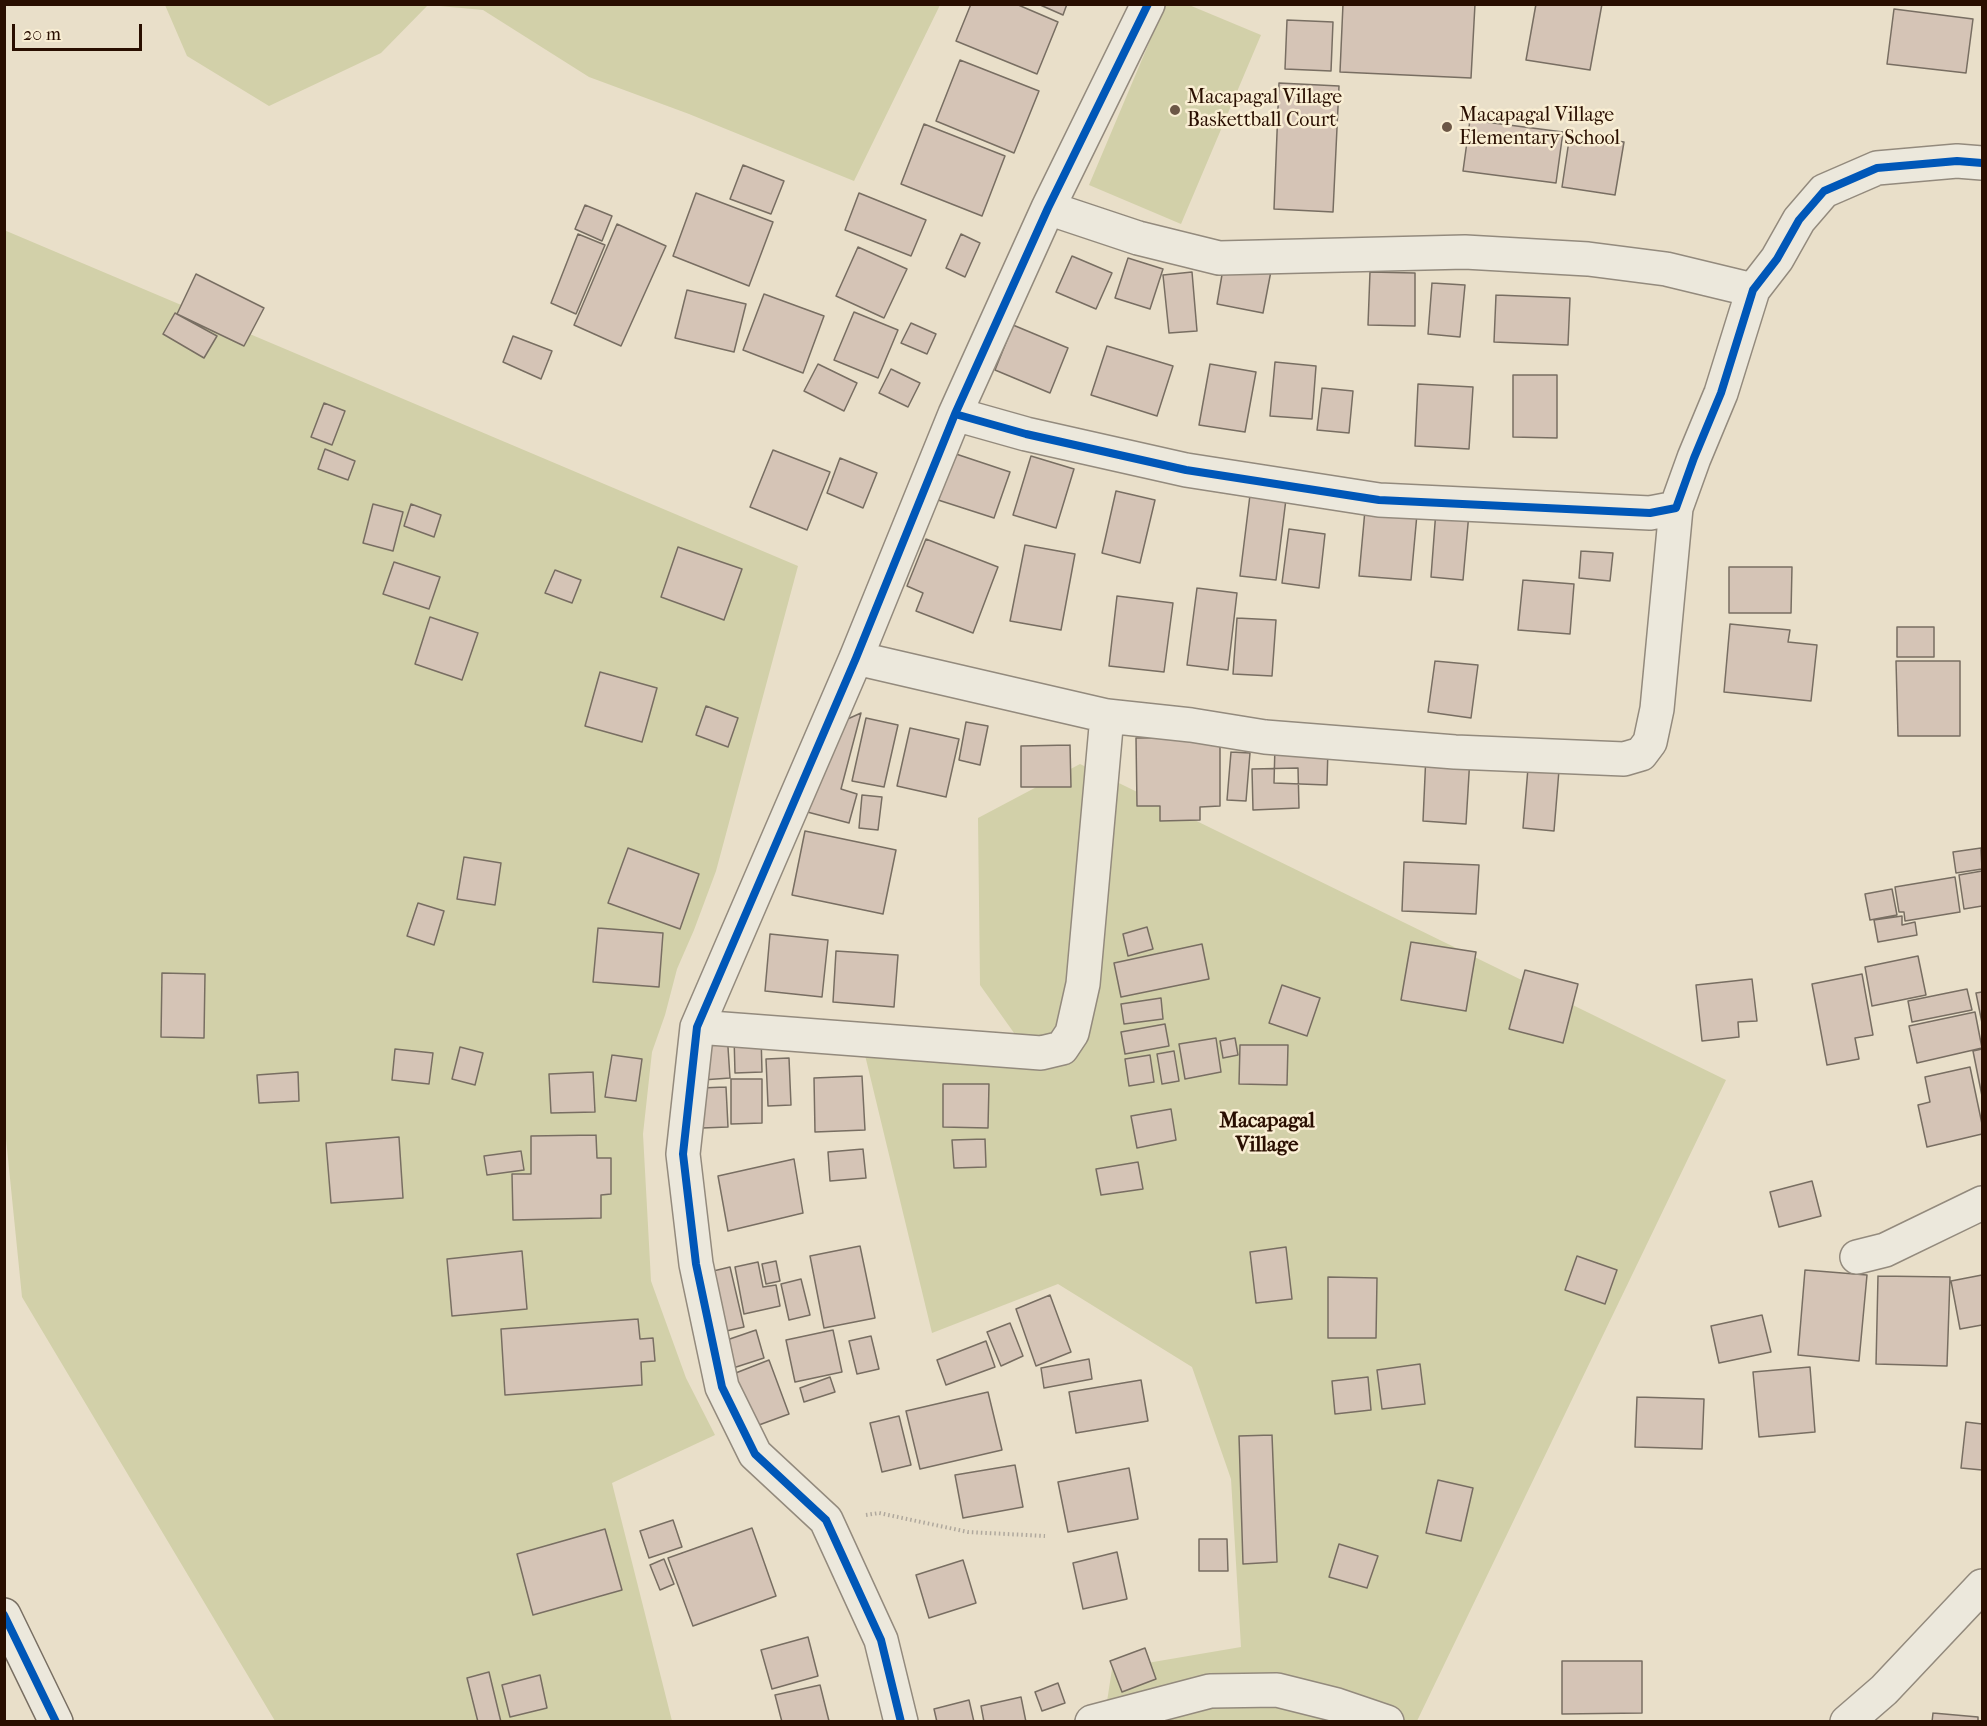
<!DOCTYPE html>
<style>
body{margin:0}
#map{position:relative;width:1987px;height:1726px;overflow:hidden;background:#e9dfc9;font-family:"IM FELL French Canon",serif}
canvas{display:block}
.frame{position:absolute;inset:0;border:6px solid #290e00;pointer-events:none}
.scale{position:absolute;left:12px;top:24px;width:130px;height:27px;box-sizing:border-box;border:3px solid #290e00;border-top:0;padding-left:8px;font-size:18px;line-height:21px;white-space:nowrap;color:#290e00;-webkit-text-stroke:4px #f9eed3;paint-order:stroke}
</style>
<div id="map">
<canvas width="1987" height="1726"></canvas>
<div class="frame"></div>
<div class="scale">20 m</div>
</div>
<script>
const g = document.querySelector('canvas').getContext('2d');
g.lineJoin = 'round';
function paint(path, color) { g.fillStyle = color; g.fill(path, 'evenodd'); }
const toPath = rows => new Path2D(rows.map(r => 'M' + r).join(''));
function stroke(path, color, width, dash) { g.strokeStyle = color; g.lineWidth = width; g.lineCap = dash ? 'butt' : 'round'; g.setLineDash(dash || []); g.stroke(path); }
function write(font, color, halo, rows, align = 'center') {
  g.font = font + ' "IM FELL French Canon",serif'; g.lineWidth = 5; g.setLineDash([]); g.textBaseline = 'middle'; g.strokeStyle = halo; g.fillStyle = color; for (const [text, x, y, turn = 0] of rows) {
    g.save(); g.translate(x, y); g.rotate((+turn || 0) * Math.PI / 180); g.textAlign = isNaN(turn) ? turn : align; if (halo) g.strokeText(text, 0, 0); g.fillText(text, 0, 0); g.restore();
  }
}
const green = toPath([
 [165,5,428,5,381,53,269,106,187,56],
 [429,5,940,5,854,181,689,114,589,77,483,10],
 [1165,5,1189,5,1261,35,1181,224,1089,185],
 [4,230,798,566,716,871,694,930,677,969,665,1015,652,1052,643,1134,651,1281,686,1378,715,1435,612,1483,672,1721,275,1721,22,1297,4,1119],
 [1080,764,1726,1080,1417,1721,1104,1721,1112,1669,1241,1647,1231,1479,1192,1367,1058,1284,932,1333,864,1051,1036,1064,980,985,978,818]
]);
const building = toPath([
 [971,4,1016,4,1058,22,1037,74,956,41,971,4],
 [1038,4,1067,4,1063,15,1038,4],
 [1343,4,1475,4,1471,78,1340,72,1343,4],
 [1536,4,1602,4,1590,70,1526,60,1536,4],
 [1894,9,1973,19,1966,73,1887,64,1894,9],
 [1287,20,1333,22,1331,71,1285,69,1287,20],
 [960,60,1039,91,1014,153,936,121,960,60],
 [1279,83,1339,86,1333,212,1274,209,1279,83],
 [1470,120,1563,132,1556,183,1463,171,1470,120],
 [924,124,1005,156,982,216,901,184,924,124],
 [1570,134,1624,142,1615,195,1562,187,1570,134],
 [743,165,784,181,771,214,730,199,743,165],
 [696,193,773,222,749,286,673,256,696,193],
 [859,193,926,220,911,256,845,230,859,193],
 [585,205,612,216,602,241,575,229,585,205],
 [617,224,666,246,621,346,574,325,617,224],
 [578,234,605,245,576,314,551,303,578,234],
 [961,234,980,243,965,277,946,268,961,234],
 [858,247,907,269,884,318,836,296,858,247],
 [1072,256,1112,273,1096,309,1056,292,1072,256],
 [1128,258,1163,269,1150,309,1115,298,1128,258],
 [1224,263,1271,271,1263,313,1217,304,1224,263],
 [1192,272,1197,331,1169,333,1163,275,1192,272],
 [1370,272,1415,273,1415,326,1368,325,1370,272],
 [196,274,264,308,244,346,177,314,196,274],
 [1432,283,1465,285,1460,337,1428,334,1432,283],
 [687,290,746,304,734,352,675,338,687,290],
 [764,294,824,316,803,373,743,350,764,294],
 [1496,295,1570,298,1568,345,1494,342,1496,295],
 [854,312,898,330,878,378,834,360,854,312],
 [175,313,217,336,204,358,163,334,175,313],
 [911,323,936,334,927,354,901,343,911,323],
 [1013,325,1068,348,1050,393,995,370,1013,325],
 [513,336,552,351,541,379,503,362,513,336],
 [1107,346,1173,366,1157,416,1091,395,1107,346],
 [1275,362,1316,366,1312,419,1270,416,1275,362],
 [818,364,857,383,844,411,804,391,818,364],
 [1210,364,1256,372,1245,432,1199,425,1210,364],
 [891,369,920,383,908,407,879,393,891,369],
 [1513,375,1557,375,1557,438,1513,437,1513,375],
 [1418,384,1473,387,1469,449,1415,446,1418,384],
 [1322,388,1353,391,1349,433,1317,430,1322,388],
 [324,403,345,411,332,445,311,437,324,403],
 [325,449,355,461,348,480,318,469,325,449],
 [773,450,830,472,807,530,750,507,773,450],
 [950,452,1010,472,994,518,935,499,950,452],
 [1031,456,1074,469,1056,528,1013,515,1031,456],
 [840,458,877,473,863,508,827,493,840,458],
 [1116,491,1155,500,1140,563,1102,553,1116,491],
 [1250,495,1286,499,1276,580,1240,576,1250,495],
 [373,504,403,512,393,551,363,543,373,504],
 [411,504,441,515,434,537,404,526,411,504],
 [1365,510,1417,514,1411,580,1359,576,1365,510],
 [1436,510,1469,513,1463,580,1431,577,1436,510],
 [1289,529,1325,534,1319,588,1282,583,1289,529],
 [926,539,998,567,973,633,916,611,923,593,907,586,926,539],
 [1025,545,1075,554,1061,630,1010,621,1025,545],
 [678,547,742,569,724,620,661,597,678,547],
 [1581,551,1613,553,1610,581,1579,578,1581,551],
 [394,562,440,577,429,609,383,594,394,562],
 [1729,567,1792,567,1791,613,1729,613,1729,567],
 [555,570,581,580,572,603,545,593,555,570],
 [1523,580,1574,584,1570,634,1518,630,1523,580],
 [1197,588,1237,593,1228,670,1187,665,1197,588],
 [1117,596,1173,603,1164,672,1109,666,1117,596],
 [430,617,478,633,462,680,415,664,430,617],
 [1237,618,1276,620,1272,676,1233,674,1237,618],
 [1730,624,1790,630,1788,642,1817,645,1811,701,1724,692,1730,624],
 [1897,627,1934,627,1934,657,1897,657,1897,627],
 [1435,661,1478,665,1471,718,1428,712,1435,661],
 [1896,661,1960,661,1960,736,1898,736,1896,661],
 [600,672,657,688,642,742,585,726,600,672],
 [706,706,738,718,728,747,696,735,706,706],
 [861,713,841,789,857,794,849,823,796,809,832,726,861,713],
 [866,718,898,725,884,787,852,781,866,718],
 [966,722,988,726,980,765,959,760,966,722],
 [910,728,959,739,946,797,897,786,910,728],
 [1220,737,1220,806,1200,807,1200,820,1160,821,1160,806,1137,806,1136,738,1220,737],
 [1070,745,1071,787,1021,787,1021,746,1070,745],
 [1275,745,1328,747,1327,785,1274,783,1275,745],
 [1231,752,1250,753,1246,801,1227,800,1231,752],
 [1426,754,1470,757,1466,824,1423,821,1426,754],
 [1298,768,1299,808,1253,810,1252,769,1298,768],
 [1528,768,1559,770,1554,831,1523,828,1528,768],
 [862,795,882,797,878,830,859,828,862,795],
 [805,831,896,850,883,914,792,895,805,831],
 [628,848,699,874,680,929,608,903,628,848],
 [1981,848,1982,869,1956,873,1953,852,1981,848],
 [464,857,501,863,495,905,457,899,464,857],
 [1404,862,1479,865,1476,914,1402,911,1404,862],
 [1982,871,1982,906,1964,909,1959,875,1982,871],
 [1955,877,1960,912,1905,921,1904,912,1899,912,1895,887,1955,877],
 [1892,889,1897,915,1870,920,1865,894,1892,889],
 [418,903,444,911,434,945,407,936,418,903],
 [1902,916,1902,925,1915,922,1917,935,1878,942,1874,920,1902,916],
 [1147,927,1153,949,1128,956,1123,934,1147,927],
 [598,928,663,933,659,987,593,982,598,928],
 [770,934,828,940,822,997,765,991,770,934],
 [1411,942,1476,952,1466,1011,1401,1000,1411,942],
 [1202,944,1209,979,1121,997,1114,963,1202,944],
 [836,951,898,955,894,1007,833,1002,836,951],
 [1918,956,1926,995,1872,1006,1865,967,1918,956],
 [1525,970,1578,984,1563,1043,1509,1029,1525,970],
 [162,973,205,974,204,1038,161,1037,162,973],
 [1862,974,1873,1035,1855,1038,1859,1059,1827,1065,1812,984,1862,974],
 [1752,979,1757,1021,1738,1022,1739,1037,1702,1041,1696,985,1752,979],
 [1282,985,1320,998,1307,1036,1269,1023,1282,985],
 [1967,989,1972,1010,1912,1022,1908,1001,1967,989],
 [1982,992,1982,1023,1976,993,1982,992],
 [1161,998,1163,1019,1124,1024,1121,1004,1161,998],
 [1975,1012,1982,1048,1917,1063,1909,1026,1975,1012],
 [1165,1024,1169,1046,1125,1054,1121,1032,1165,1024],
 [727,1032,730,1078,702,1080,700,1034,727,1032],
 [761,1034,762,1072,735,1073,734,1036,761,1034],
 [1216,1038,1221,1072,1185,1079,1179,1044,1216,1038],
 [1235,1038,1238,1055,1223,1058,1220,1041,1235,1038],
 [1240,1045,1288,1045,1287,1085,1239,1084,1240,1045],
 [460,1047,483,1053,475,1085,452,1079,460,1047],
 [395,1049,433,1053,429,1084,392,1080,395,1049],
 [1982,1049,1982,1096,1973,1051,1982,1049],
 [1174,1051,1179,1081,1162,1084,1157,1054,1174,1051],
 [612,1055,642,1059,636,1101,605,1097,612,1055],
 [1150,1055,1154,1082,1129,1086,1125,1059,1150,1055],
 [789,1058,791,1105,768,1106,766,1059,789,1058],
 [1970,1067,1982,1124,1982,1134,1927,1147,1918,1105,1930,1102,1925,1077,1970,1067],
 [298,1072,299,1101,259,1103,257,1075,298,1072],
 [593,1072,595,1112,551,1113,549,1074,593,1072],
 [862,1076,865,1130,815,1132,814,1078,862,1076],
 [731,1079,762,1079,762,1123,731,1124,731,1079],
 [943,1084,989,1084,988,1128,943,1127,943,1084],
 [726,1087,728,1127,702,1128,700,1088,726,1087],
 [1171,1109,1176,1140,1137,1148,1131,1116,1171,1109],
 [596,1135,597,1158,611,1158,611,1194,601,1195,601,1218,513,1220,512,1174,531,1174,531,1136,596,1135],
 [399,1137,403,1198,331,1203,326,1143,399,1137],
 [985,1139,986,1167,954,1168,952,1140,985,1139],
 [863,1149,866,1178,830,1181,828,1152,863,1149],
 [521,1151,524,1170,487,1175,484,1156,521,1151],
 [794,1159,803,1213,728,1231,718,1176,794,1159],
 [1138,1162,1143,1189,1101,1195,1096,1169,1138,1162],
 [1812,1181,1821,1216,1779,1227,1770,1192,1812,1181],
 [860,1246,875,1318,824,1328,810,1256,860,1246],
 [1286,1247,1292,1299,1256,1303,1250,1252,1286,1247],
 [522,1251,527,1309,452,1316,447,1259,522,1251],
 [1577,1256,1617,1270,1605,1304,1565,1290,1577,1256],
 [776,1261,780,1281,766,1284,762,1264,776,1261],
 [758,1262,763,1287,776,1285,780,1306,744,1314,735,1267,758,1262],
 [730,1267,744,1327,722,1332,709,1272,730,1267],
 [1805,1270,1867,1275,1859,1361,1798,1355,1805,1270],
 [1982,1275,1982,1325,1960,1329,1951,1281,1982,1275],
 [1878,1276,1950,1277,1947,1366,1876,1364,1878,1276],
 [1328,1277,1377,1278,1376,1338,1328,1338,1328,1277],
 [801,1279,810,1315,789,1320,781,1284,801,1279],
 [1050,1295,1071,1352,1036,1366,1016,1309,1050,1295],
 [1762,1315,1771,1352,1719,1363,1711,1326,1762,1315],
 [638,1319,640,1339,653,1338,655,1361,641,1362,642,1385,505,1395,501,1329,638,1319],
 [1010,1323,1023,1356,1001,1366,987,1332,1010,1323],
 [756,1330,764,1358,730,1369,721,1342,756,1330],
 [833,1330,842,1372,795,1382,786,1340,833,1330],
 [871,1336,879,1369,857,1374,849,1341,871,1336],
 [986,1341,995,1367,946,1385,937,1360,986,1341],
 [1089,1359,1092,1379,1044,1388,1041,1368,1089,1359],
 [769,1360,789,1414,748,1429,728,1376,769,1360],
 [1420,1364,1425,1404,1382,1409,1377,1370,1420,1364],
 [1810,1367,1815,1432,1759,1437,1753,1372,1810,1367],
 [830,1377,835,1392,804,1402,800,1388,830,1377],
 [1368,1377,1371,1410,1335,1414,1332,1381,1368,1377],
 [1141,1380,1148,1421,1076,1433,1069,1392,1141,1380],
 [988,1392,1002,1450,920,1469,906,1411,988,1392],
 [1637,1397,1704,1399,1702,1449,1635,1447,1637,1397],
 [899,1416,911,1465,882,1472,870,1423,899,1416],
 [1966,1422,1982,1424,1982,1470,1961,1468,1966,1422],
 [1272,1435,1277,1562,1243,1564,1239,1436,1272,1435],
 [1015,1465,1023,1507,963,1518,955,1475,1015,1465],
 [1129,1468,1138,1519,1068,1532,1058,1482,1129,1468],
 [1438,1480,1473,1488,1461,1541,1426,1533,1438,1480],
 [673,1520,682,1547,649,1558,640,1531,673,1520],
 [752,1528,776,1596,693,1626,668,1558,752,1528],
 [605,1529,622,1590,533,1615,517,1554,605,1529],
 [1199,1539,1227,1539,1228,1571,1199,1571,1199,1539],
 [1339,1544,1378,1556,1367,1588,1329,1577,1339,1544],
 [1117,1552,1127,1599,1083,1609,1073,1563,1117,1552],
 [664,1559,674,1584,660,1590,650,1565,664,1559],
 [963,1560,976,1603,929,1618,916,1575,963,1560],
 [808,1637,818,1676,772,1689,761,1650,808,1637],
 [1145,1648,1156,1679,1122,1692,1110,1661,1145,1648],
 [1562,1661,1642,1661,1642,1713,1562,1714,1562,1661],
 [489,1672,501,1722,478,1722,467,1678,489,1672],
 [540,1675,547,1708,510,1717,502,1685,540,1675],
 [1058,1683,1065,1703,1042,1711,1035,1692,1058,1683],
 [820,1685,829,1721,782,1722,775,1695,820,1685],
 [1021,1697,1026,1722,984,1722,981,1706,1021,1697],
 [969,1700,974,1722,937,1722,934,1709,969,1700],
 [1933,1713,1978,1717,1978,1722,1932,1722,1933,1713]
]);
const path = toPath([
 [866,1515,879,1513,968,1532,1045,1536]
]);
const minor = toPath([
 [1048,208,1138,238,1219,258,1465,252,1588,259,1666,269,1753,290],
 [955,414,1026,434,1186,470,1379,500,1650,513,1676,508,1694,458,1721,393,1753,290,1777,259,1799,220,1824,191,1877,168,1957,161,1982,163],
 [856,658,1107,716,1191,725,1265,737,1455,752,1624,759,1641,754,1650,742,1657,709,1676,508],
 [697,1027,1041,1053,1062,1048,1072,1033,1083,984,1107,716],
 [1857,1257,1885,1250,1982,1203],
 [901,1722,881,1640,826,1520,755,1454,722,1387,696,1264,683,1154,697,1027,856,658,955,414,1048,208,1148,4],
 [1092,1722,1210,1691,1277,1690,1337,1705,1387,1722],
 [1847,1722,1884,1690,1982,1586]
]);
const secondary = toPath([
 [4,1615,56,1722]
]);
const cycleway = toPath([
 [955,414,1026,434,1186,470,1379,500,1650,513,1676,508,1694,458,1721,393,1753,290,1777,259,1799,220,1824,191,1877,168,1957,161,1982,163],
 [4,1615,56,1722],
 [901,1722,881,1640,826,1520,755,1454,722,1387,696,1264,683,1154,697,1027,856,658,955,414,1048,208,1148,4]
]);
const markers = [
 [1175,110,6,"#6c5746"],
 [1447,127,6,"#6c5746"]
];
const poiNames = [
 ["Macapagal Village",1187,98],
 ["Baskettball Court",1187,121],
 ["Macapagal Village",1459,116],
 ["Elementary School",1459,139]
];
const neighbourhoodNames = [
 ["Macapagal",1267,1122],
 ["Village",1267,1146]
];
paint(green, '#d2d0a9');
paint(building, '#d5c4b6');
stroke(building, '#786e62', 1.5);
stroke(minor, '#938a7d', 36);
stroke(secondary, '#786e62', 36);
stroke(path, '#afa89d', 4, [1.5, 3]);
stroke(minor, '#ece8dc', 33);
stroke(secondary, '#ece8dc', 33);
stroke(cycleway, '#0057b8', 8);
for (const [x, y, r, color] of markers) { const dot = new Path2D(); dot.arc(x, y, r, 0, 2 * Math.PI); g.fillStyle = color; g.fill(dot); stroke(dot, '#f9eed3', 2); }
write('20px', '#290e00', '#f9eed3', poiNames, 'left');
write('bold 21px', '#290e00', '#f9eed3', neighbourhoodNames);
</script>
